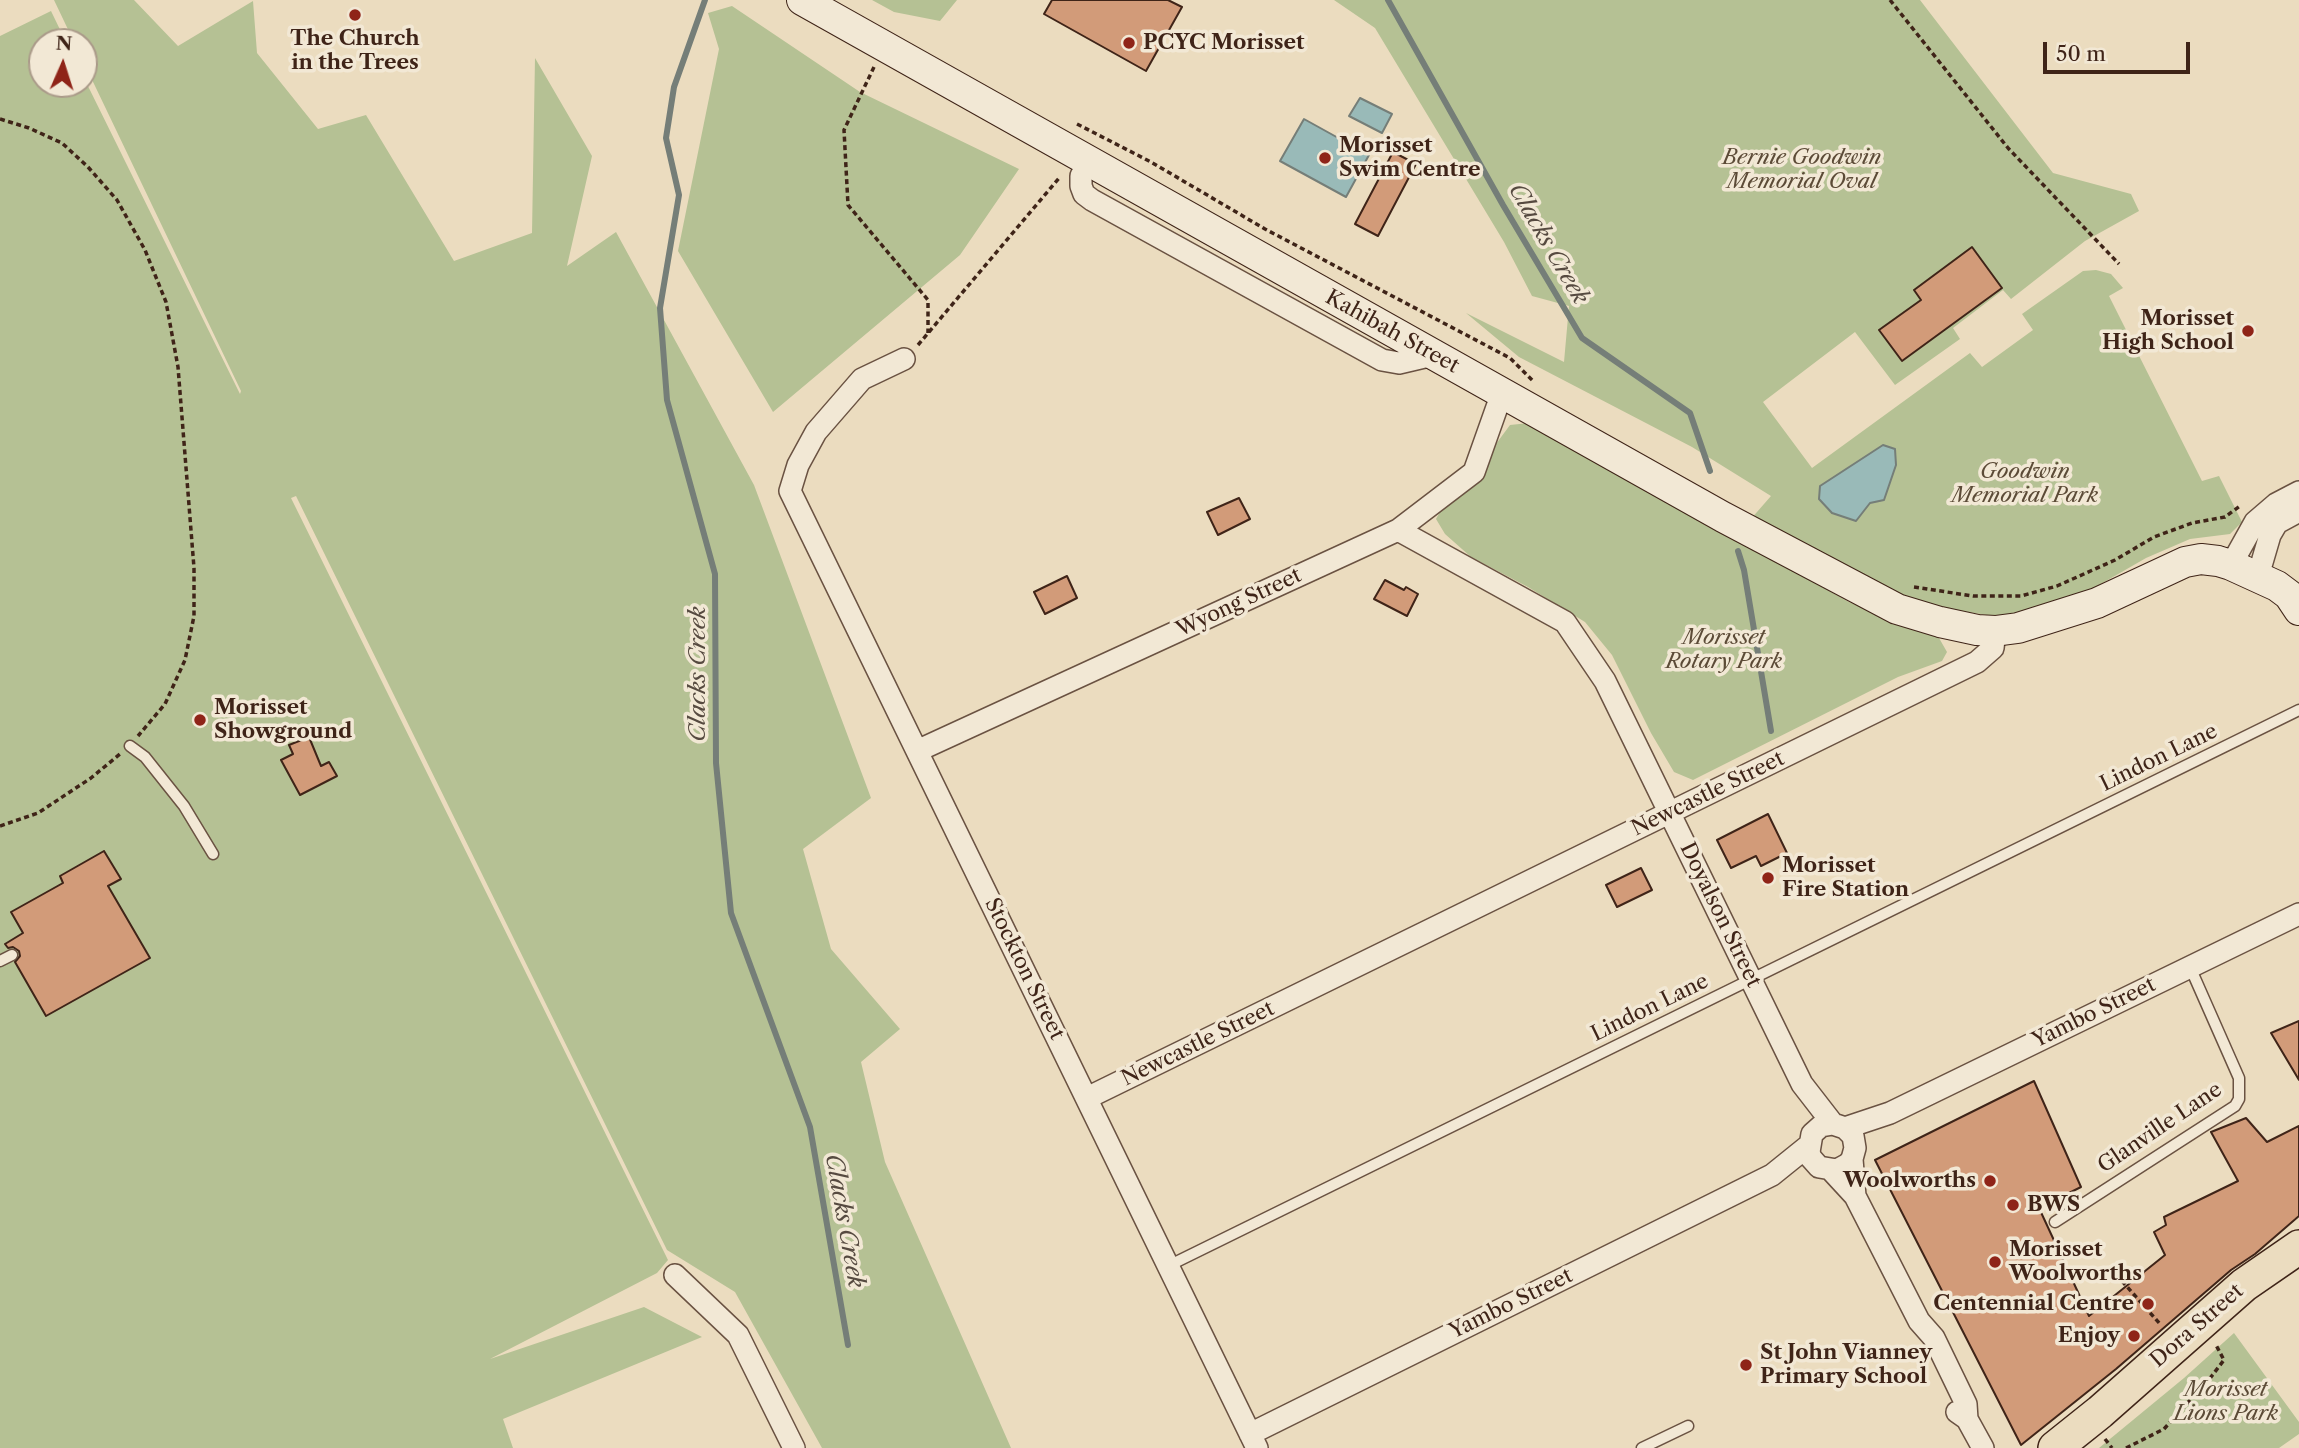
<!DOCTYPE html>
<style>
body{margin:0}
#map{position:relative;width:2299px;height:1448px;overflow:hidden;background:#ebdcbf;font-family:"Libre Caslon Text",serif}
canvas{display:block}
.north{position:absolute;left:28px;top:28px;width:70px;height:70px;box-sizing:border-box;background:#f2e8d5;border:2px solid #aa9a89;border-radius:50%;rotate:3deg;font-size:19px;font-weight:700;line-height:28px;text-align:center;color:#3f2418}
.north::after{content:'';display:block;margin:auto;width:24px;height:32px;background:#8f2418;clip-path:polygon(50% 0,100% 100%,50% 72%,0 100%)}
.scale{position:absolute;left:2043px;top:42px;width:147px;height:32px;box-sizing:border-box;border:4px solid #3f2418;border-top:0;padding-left:9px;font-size:21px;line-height:24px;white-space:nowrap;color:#3f2418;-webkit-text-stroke:5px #f2e8d5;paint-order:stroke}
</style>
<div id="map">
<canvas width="2299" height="1448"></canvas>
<div class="north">N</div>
<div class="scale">50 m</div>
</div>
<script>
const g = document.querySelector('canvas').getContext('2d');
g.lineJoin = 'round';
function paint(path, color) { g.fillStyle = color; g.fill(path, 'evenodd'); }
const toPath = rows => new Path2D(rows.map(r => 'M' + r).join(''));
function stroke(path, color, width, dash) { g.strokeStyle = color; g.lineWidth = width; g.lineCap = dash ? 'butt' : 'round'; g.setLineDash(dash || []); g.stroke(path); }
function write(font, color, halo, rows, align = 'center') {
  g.font = font + ' "Libre Caslon Text",serif'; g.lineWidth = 7; g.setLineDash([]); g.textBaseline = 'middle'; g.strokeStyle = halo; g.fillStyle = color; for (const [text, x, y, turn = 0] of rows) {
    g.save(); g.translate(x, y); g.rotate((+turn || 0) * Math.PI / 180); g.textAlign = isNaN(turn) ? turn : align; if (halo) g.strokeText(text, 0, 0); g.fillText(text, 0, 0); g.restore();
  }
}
const green = toPath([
 [54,0,134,0,178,46,253,1,257,53,318,129,366,115,454,261,532,233,535,58,592,156,567,266,616,232,754,485,871,798,803,849,831,949,900,1029,861,1062,885,1162,1011,1448,822,1448,735,1292,667,1250,296,496,291,498,668,1260,657,1273,490,1359,644,1307,702,1337,503,1419,513,1448,0,1448,0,36,51,11,66,42,42,42,42,84,84,84,84,78,240,394,241,391,84,63,84,42,74,42],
 [872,0,957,0,940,21,894,12],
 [1334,0,1920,0,2053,173,2131,194,2139,211,2085,241,2011,299,2003,290,1953,328,1960,339,1895,385,1855,332,1763,402,1812,468,1970,353,1982,367,2033,330,2022,314,2083,271,2096,270,2111,274,2123,288,2109,296,2202,481,2219,476,2242,522,2230,534,2190,539,2146,558,2073,600,2005,618,1913,603,1750,520,1771,496,1692,447,1519,357,1466,313,1564,362,1569,306,1532,296,1504,242,1375,28],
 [732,6,860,92,1019,169,960,255,773,412,678,251,719,49,708,13],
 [1529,423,1557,441,1849,602,1939,638,1947,652,1942,661,1898,677,1693,780,1674,772,1651,733,1612,655,1585,622,1528,587,1471,557,1445,534,1436,519,1441,510,1471,488,1493,448,1510,425],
 [2234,1333,2299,1422,2299,1434,2279,1448,2099,1448,2184,1378]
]);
const water = toPath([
 [1360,98,1392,114,1382,133,1349,116,1360,98],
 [1304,119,1369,155,1346,197,1280,161,1304,119],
 [1883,445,1895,449,1896,465,1884,500,1870,503,1856,521,1832,513,1819,499,1820,486,1883,445]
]);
const stream = toPath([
 [705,0,674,87,666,138,679,195,660,308,667,400,715,574,716,763,731,913,810,1127,848,1345],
 [1388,0,1503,205,1582,338,1690,413,1710,471],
 [1738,551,1744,570,1771,731]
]);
const building = toPath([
 [1052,0,1168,0,1182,7,1146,71,1044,14,1052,0],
 [1393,152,1416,164,1378,236,1355,224,1393,152],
 [1972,247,2002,288,1902,361,1879,330,1921,300,1914,290,1972,247],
 [1239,498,1250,519,1218,535,1207,512,1239,498],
 [1067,576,1077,598,1045,614,1034,592,1067,576],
 [1385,580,1404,590,1406,587,1418,594,1407,616,1374,599,1385,580],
 [309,737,321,766,329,762,337,776,300,795,281,760,293,754,289,745,309,737],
 [1768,814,1787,853,1761,866,1756,856,1731,868,1717,840,1768,814],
 [104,851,121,879,108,886,150,958,46,1016,15,962,20,956,19,951,13,947,8,948,5,944,23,933,11,912,63,883,60,876,104,851],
 [1641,868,1652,890,1617,907,1606,885,1641,868],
 [2299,1021,2299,1080,2271,1033,2299,1021],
 [2034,1081,2081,1187,2039,1208,2089,1316,2165,1255,2154,1232,2166,1225,2164,1217,2238,1181,2211,1132,2246,1118,2267,1142,2299,1126,2299,1216,2255,1254,2231,1270,2116,1369,2021,1445,1875,1160,2034,1081]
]);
const path = toPath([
 [1890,0,2008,148,2119,264],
 [874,67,844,130,848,205,928,300,928,333],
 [0,119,29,128,62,143,88,167,117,200,145,250,166,302,178,367,194,568,194,616,185,660,165,704,138,736],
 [1077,124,1151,162,1265,229,1510,358,1533,381],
 [918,345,1060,177],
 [1914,587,1973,596,2021,596,2057,586,2115,560,2154,537,2192,523,2225,517,2240,506],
 [0,826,38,813,91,778,120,754],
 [2122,1281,2160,1324],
 [2105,1439,2112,1448],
 [2126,1448,2164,1429,2211,1377,2224,1360,2216,1345]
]);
const lane = toPath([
 [130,746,145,757,184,806,213,854],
 [0,961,12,955],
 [2055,1222,2235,1106,2239,1099,2239,1078,2190,967],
 [1168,1266,2299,710],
 [1642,1448,1688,1426]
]);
const street = toPath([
 [1089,161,1081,176,1081,186,1084,194,1092,200,1382,360,1399,363,1433,355],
 [904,359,862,379,816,432,798,465,790,491,1257,1448],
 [1398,530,1565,622,1605,681,1802,1084,1833,1124],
 [2231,565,2255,522,2276,504,2299,492],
 [2258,576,2270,535,2277,523,2299,511],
 [917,751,1398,530,1474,472,1502,393],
 [1087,1098,1977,662,1993,648,1995,631],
 [1845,1128,1890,1113,2299,914],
 [1852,1159,1848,1164,1837,1170,1819,1167,1811,1158,1809,1152,1812,1134,1821,1126,1833,1124,1845,1128,1853,1136,1855,1148,1852,1159,1855,1196],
 [1831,1170,1855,1196,1919,1321,1934,1338,1966,1404,1967,1419],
 [675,1275,738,1335,794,1448],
 [1957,1412,1967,1419,1983,1448],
 [1250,1434,1772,1175,1808,1146]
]);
const secondary = toPath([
 [802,0,1723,517,1897,609,1940,622,1977,630,1995,631,2018,628,2097,603,2185,562,2201,559,2218,561,2231,565,2277,586,2289,595,2299,610]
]);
const primary = toPath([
 [2055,1448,2100,1412,2244,1285,2299,1247]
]);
const markers = [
 [355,15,7,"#8f2418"],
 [1129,43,7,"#8f2418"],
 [1325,158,7,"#8f2418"],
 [2248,331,7,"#8f2418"],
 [200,720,7,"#8f2418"],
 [1768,878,7,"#8f2418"],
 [1990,1181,7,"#8f2418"],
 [2013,1205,7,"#8f2418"],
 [1995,1262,7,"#8f2418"],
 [2148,1304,7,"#8f2418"],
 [2134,1336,7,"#8f2418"],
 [1746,1365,7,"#8f2418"]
];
const poiNames = [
 ["The Church",355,39,"center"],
 ["in the Trees",355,63,"center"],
 ["PCYC Morisset",1143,43],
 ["Morisset",1339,146],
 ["Swim Centre",1339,170],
 ["Morisset",2234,319,"right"],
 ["High School",2234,343,"right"],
 ["Morisset",214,708],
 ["Showground",214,732],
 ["Morisset",1782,866],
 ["Fire Station",1782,890],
 ["Woolworths",1976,1181,"right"],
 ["BWS",2027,1205],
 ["Morisset",2009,1250],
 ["Woolworths",2009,1274],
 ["Centennial Centre",2134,1304,"right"],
 ["Enjoy",2120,1336,"right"],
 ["St John Vianney",1760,1353],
 ["Primary School",1760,1377]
];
const parkNames = [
 ["Bernie Goodwin",1802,158],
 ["Memorial Oval",1802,182],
 ["Goodwin",2025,472],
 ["Memorial Park",2025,496],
 ["Morisset",1724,638],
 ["Rotary Park",1724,662],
 ["Morisset",2226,1390],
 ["Lions Park",2226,1414]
];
const streetNames = [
 ["Kahibah Street",1392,332,29],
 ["Wyong Street",1239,603,-25],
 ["Lindon Lane",2159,758,-26],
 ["Newcastle Street",1708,794,-26],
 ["Doyalson Street",1720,915,64],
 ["Stockton Street",1024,969,64],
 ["Lindon Lane",1650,1008,-26],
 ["Yambo Street",2094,1013,-26],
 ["Newcastle Street",1198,1044,-26],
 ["Glanville Lane",2160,1128,-34],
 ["Yambo Street",1511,1304,-26],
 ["Dora Street",2197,1326,-41]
];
const waterNames = [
 ["Clacks Creek",1548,244,60],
 ["Clacks Creek",698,674,-90],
 ["Clacks Creek",844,1221,80]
];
paint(green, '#b5c194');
paint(water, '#99bab8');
stroke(water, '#757e78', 2);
stroke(stream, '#757e78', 6);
paint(building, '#d29b79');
stroke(building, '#3f2418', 2);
stroke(lane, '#6a5242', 13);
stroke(street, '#6a5242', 24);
stroke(secondary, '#3f2418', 32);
stroke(primary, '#3f2418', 36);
stroke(path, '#3f2418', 3.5, [5, 3.5]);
stroke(lane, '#f2e8d5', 10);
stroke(street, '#f2e8d5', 21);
stroke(secondary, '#f2e8d5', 30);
stroke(primary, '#ebdcbf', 33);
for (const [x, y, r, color] of markers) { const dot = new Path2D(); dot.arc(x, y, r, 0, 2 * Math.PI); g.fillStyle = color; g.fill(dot); stroke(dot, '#f2e8d5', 2.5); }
write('bold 21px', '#3f2418', '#f2e8d5', poiNames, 'left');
write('italic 21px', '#5c4b37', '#f2e8d5', parkNames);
write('21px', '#3f2418', '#f2e8d5', streetNames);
write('italic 23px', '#564a40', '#f2e8d5', waterNames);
</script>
